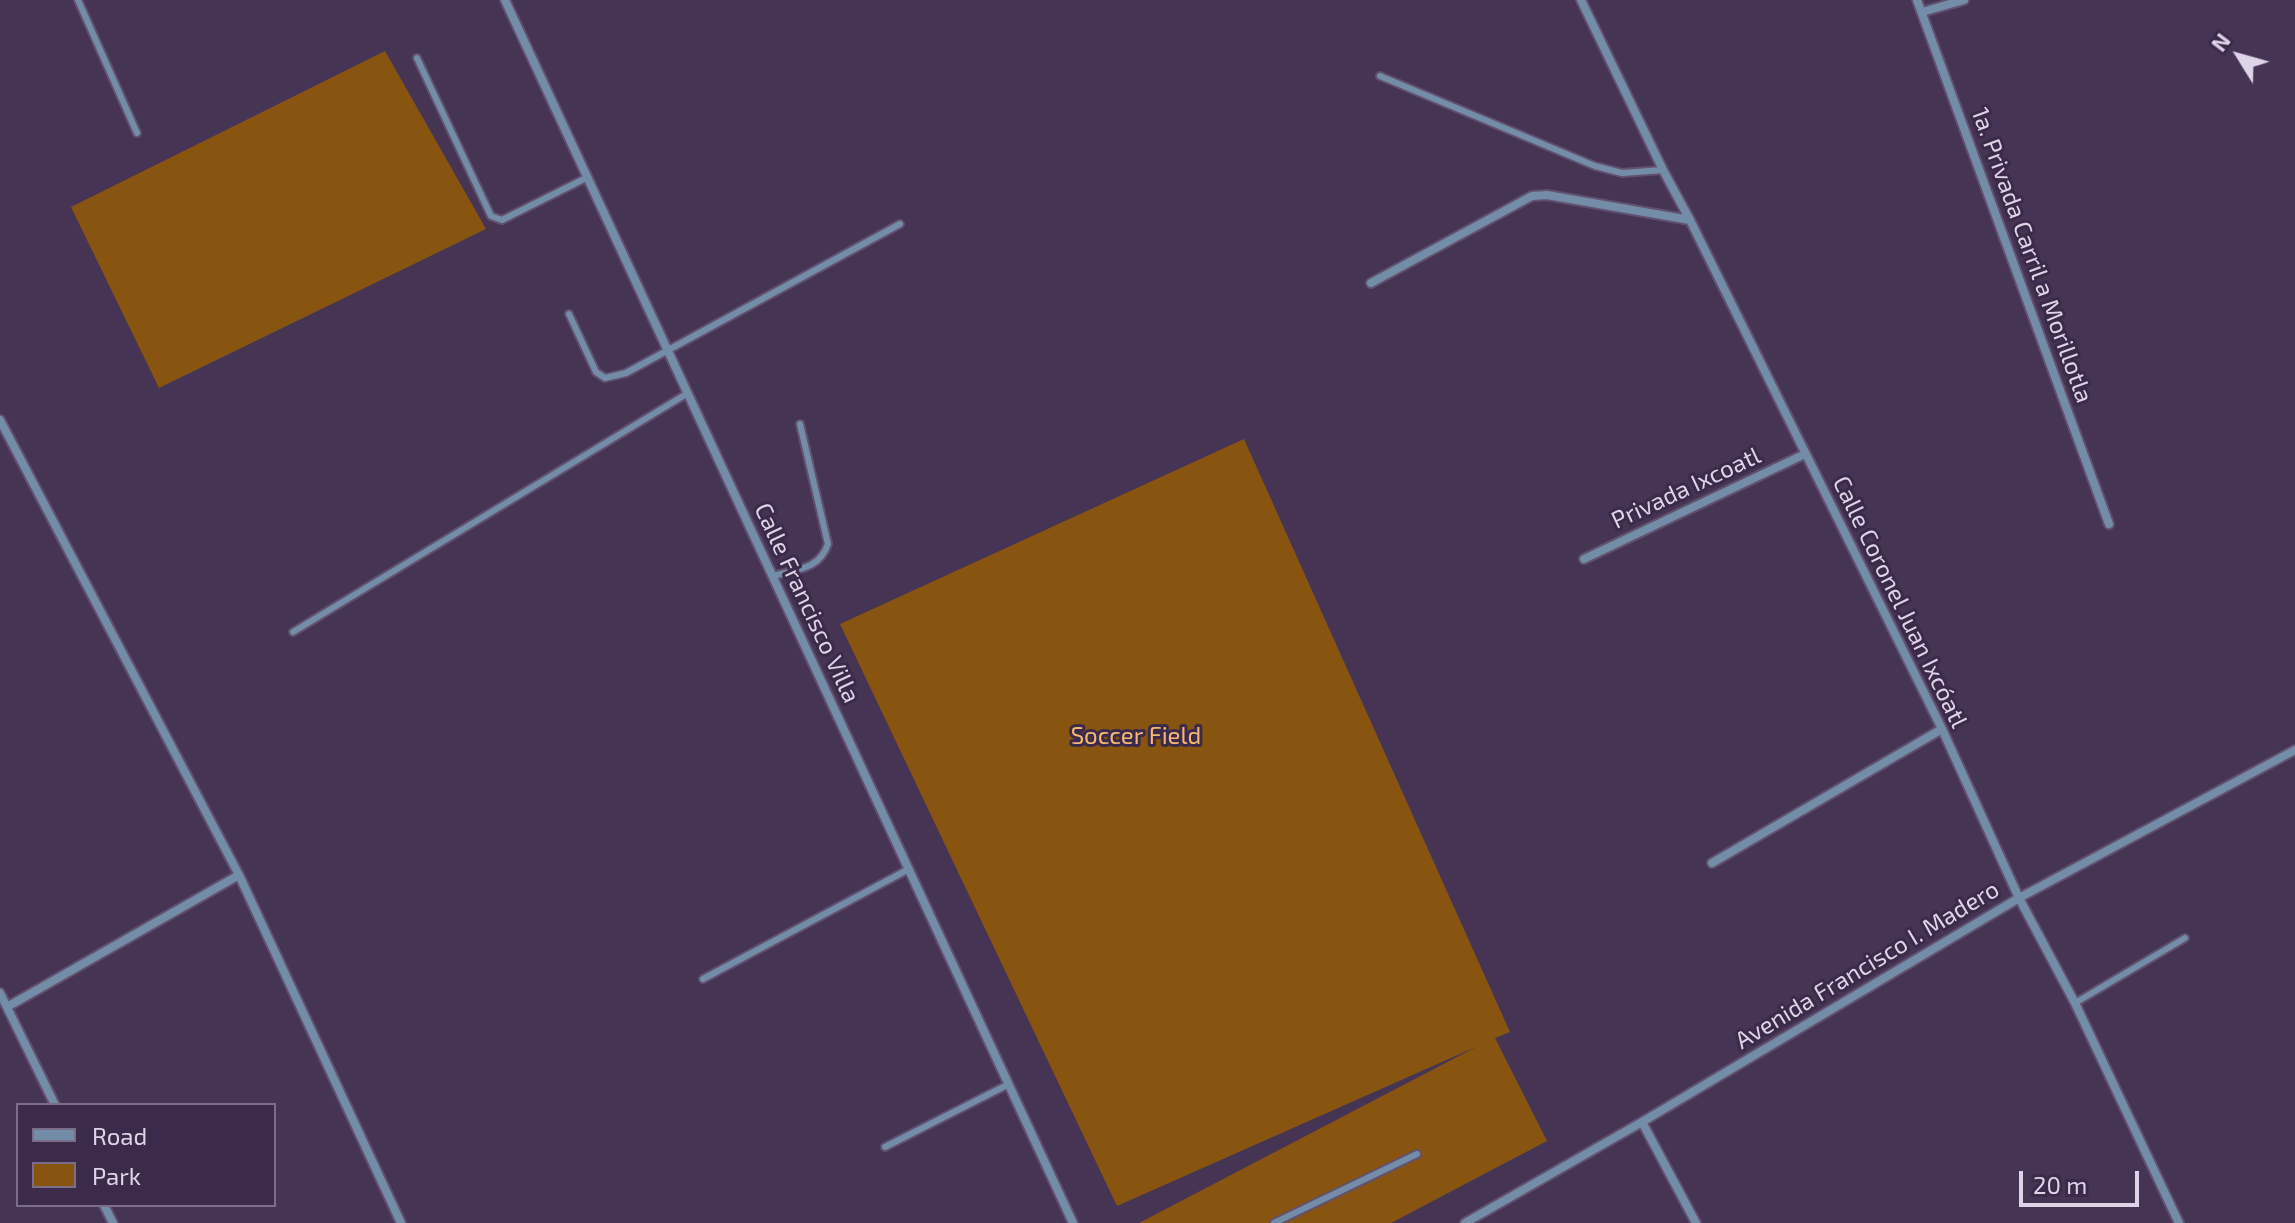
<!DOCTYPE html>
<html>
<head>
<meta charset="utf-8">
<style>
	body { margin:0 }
	#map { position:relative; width:2295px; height:1223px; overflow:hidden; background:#463455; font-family:"Exo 2",sans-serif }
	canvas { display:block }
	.legend { position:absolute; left:16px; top:1103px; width:260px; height:104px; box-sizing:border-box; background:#3b2a4a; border:2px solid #7c6e89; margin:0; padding:10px 14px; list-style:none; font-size:24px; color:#ded4e8 }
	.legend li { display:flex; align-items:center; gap:16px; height:40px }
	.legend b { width:40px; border:2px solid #7c6e89 }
	.north { position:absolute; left:2199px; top:16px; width:80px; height:80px; -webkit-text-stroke:6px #3b2a4a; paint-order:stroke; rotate:307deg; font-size:22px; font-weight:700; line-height:32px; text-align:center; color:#ded4e8 }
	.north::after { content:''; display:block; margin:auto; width:28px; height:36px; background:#ded4e8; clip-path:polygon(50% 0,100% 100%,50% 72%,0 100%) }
	.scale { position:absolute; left:2019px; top:1171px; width:120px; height:36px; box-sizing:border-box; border:4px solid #ded4e8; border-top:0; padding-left:10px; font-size:24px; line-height:28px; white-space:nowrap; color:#ded4e8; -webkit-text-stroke:6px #3b2a4a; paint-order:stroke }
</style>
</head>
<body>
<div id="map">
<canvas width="2295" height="1223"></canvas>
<ul class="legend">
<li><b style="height:10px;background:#738da8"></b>Road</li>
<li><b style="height:22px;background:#875510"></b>Park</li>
</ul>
<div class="north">N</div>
<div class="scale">20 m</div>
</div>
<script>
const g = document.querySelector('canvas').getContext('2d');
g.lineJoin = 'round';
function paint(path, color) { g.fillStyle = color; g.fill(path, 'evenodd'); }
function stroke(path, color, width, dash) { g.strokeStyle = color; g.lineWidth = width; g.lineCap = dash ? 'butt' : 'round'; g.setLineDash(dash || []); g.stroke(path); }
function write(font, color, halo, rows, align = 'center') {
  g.font = font + ' "Exo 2",sans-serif'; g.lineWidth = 6; g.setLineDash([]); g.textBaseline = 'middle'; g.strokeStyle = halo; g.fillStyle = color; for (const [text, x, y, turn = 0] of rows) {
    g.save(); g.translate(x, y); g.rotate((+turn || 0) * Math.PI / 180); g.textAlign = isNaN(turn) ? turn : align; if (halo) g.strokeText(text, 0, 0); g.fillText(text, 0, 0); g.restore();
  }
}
const green = new Path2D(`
	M385,51l101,178 -327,159 -88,-181z
	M1244,439l266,593 -15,6 52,103 -156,82h-252l339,-177 -361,160 -277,-582z`);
const service = new Path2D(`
	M78,0l59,133
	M417,58l74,158 11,4 86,-43
	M1380,76l215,90 27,7 41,-3
	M569,314l27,58 9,6 21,-5 274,-149
	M773,576c24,-7 46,-6 55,-32l-28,-120
	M293,632l395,-239
	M703,979l206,-110
	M2075,1003l110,-65
	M885,1147l124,-63
	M1274,1223l143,-69`);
const minor = new Path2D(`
	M505,0l568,1223
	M1581,0l82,170 27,50 252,509 77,169 56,105 104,220
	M1917,0l192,524
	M1922,12l42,-12
	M1371,283l161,-87 15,-1 143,25
	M0,420l239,455 162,348
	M1584,559l221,-105
	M1712,863l230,-134
	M0,993l55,112
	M7,1007l232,-132
	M1642,1122l54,101
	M104,1205l9,18
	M1465,1223l177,-101 377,-224 276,-148`);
const streetNames = [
	["1a. Privada Carril a Morillotla",2032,255,70],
	["Privada Ixcoatl",1686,488,-25],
	["Calle Coronel Juan Ixcóatl",1900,602,64],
	["Calle Francisco Villa",807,603,65],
	["Avenida Francisco I. Madero",1867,965,-31]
];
const parkNames = [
	["Soccer Field",1136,736]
];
paint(green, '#875510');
stroke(service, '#61516f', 10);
stroke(minor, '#61516f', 12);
stroke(service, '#738da8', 6);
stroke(minor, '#738da8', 8);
write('24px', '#ded4e8', '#3b2a4a', streetNames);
write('24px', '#f7b873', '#3b2a4a', parkNames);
</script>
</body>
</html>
